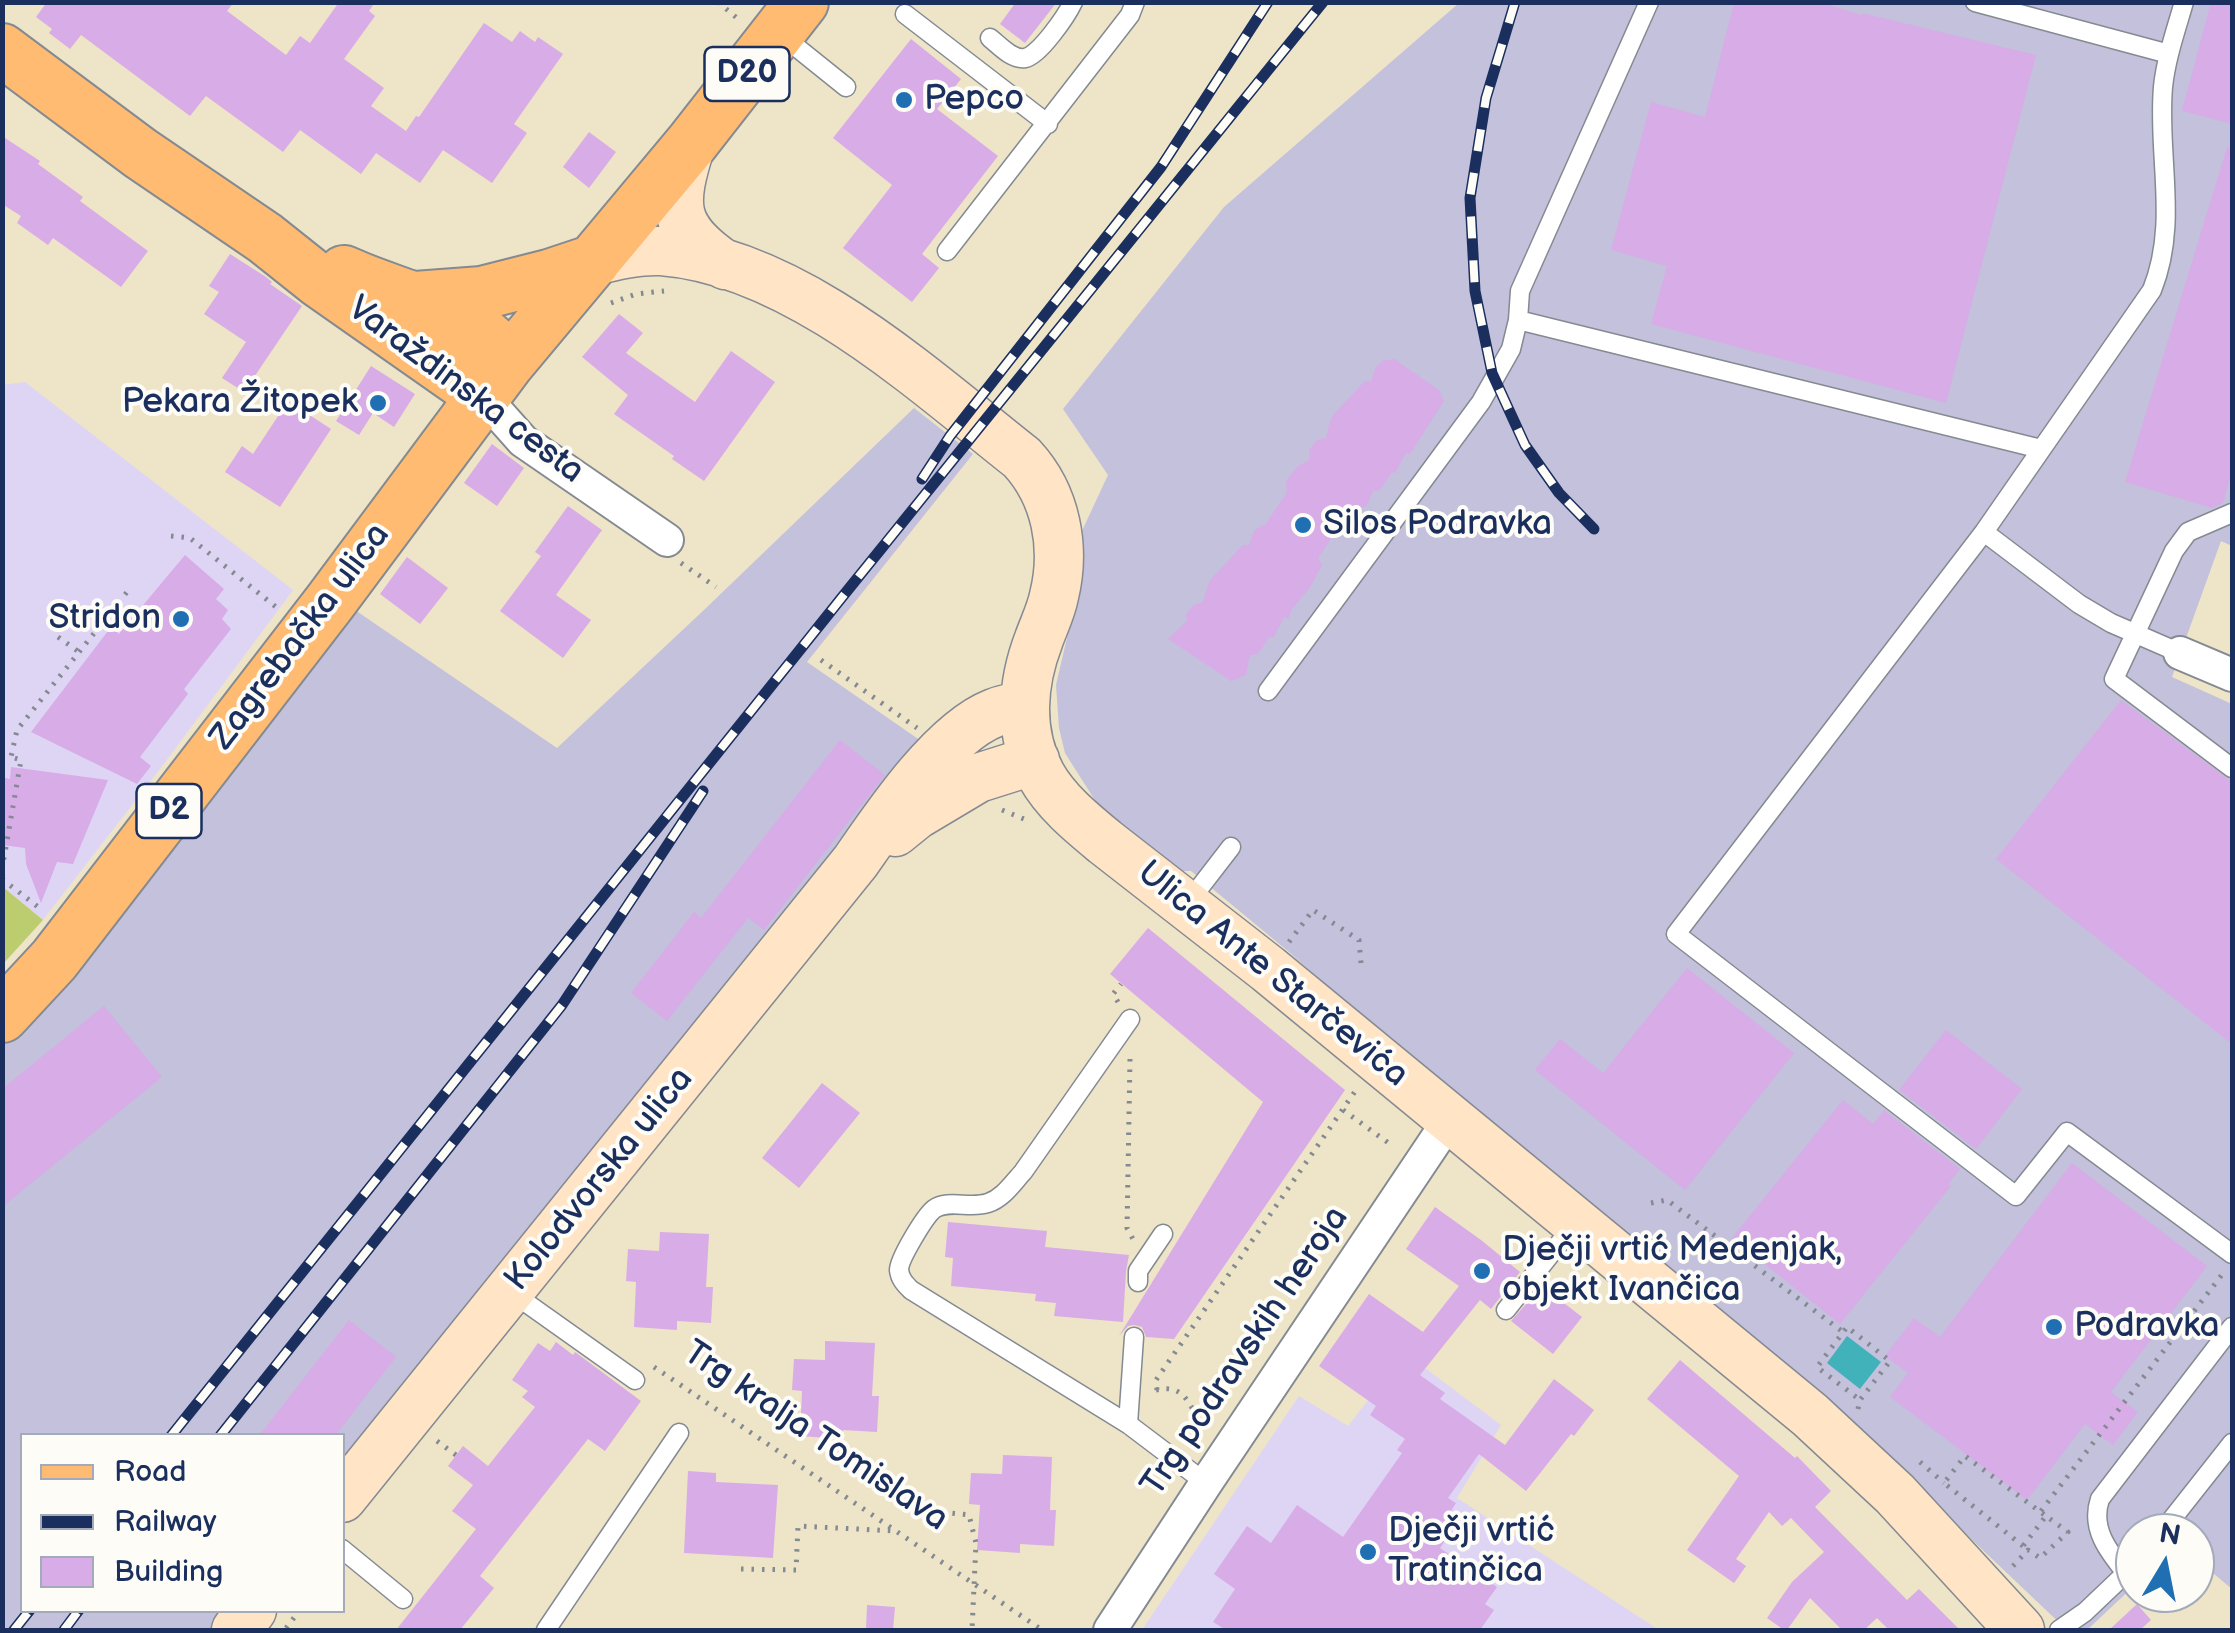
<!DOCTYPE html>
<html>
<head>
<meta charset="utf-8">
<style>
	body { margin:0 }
	#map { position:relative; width:2235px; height:1633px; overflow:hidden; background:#eee4c7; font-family:"Balsamiq Sans",sans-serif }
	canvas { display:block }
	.frame { position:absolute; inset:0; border:5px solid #1b2f5e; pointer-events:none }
	.legend { position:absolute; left:20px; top:1433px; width:325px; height:180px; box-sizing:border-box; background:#fdfcf7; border:2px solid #a3aaba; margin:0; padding:12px 18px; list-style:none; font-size:30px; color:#1b2f5e }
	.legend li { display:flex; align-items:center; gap:20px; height:50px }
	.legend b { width:50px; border:2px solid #a3aaba }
	.north { position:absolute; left:2115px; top:1513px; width:100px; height:100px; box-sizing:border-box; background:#fdfcf7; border:2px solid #a3aaba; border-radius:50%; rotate:10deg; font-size:28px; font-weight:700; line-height:40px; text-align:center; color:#1b2f5e }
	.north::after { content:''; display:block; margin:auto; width:35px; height:45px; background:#1f6fb2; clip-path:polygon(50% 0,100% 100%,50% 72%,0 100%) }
</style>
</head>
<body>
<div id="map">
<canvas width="2235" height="1633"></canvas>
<div class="frame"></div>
<ul class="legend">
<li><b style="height:12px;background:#ffbb71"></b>Road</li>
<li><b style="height:12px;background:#1b2f5e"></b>Railway</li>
<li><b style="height:28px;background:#d8ace6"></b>Building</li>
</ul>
<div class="north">N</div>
</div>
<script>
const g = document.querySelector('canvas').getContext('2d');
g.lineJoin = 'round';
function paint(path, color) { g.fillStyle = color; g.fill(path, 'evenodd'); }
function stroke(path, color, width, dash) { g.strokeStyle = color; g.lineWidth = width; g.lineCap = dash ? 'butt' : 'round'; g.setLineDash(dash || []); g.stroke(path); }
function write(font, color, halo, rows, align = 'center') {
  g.font = font + ' "Balsamiq Sans",sans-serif'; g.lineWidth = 8; g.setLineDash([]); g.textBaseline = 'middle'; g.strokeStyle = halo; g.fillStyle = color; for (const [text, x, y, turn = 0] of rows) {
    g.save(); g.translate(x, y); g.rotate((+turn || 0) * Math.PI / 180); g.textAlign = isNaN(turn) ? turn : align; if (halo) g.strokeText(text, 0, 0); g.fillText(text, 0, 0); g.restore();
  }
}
const built = new Path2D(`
	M25,382l268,208 -130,175 -120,155 -40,-33 -1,-502z
	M1405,1353l96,72 -44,73 202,132h-517l157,-234 49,30z`);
const industrial = new Path2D(`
	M1459,3h773v543l-11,-5 -49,136 60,27v885l-37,-31v-25h-60v52l-48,45h-20l-176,-167 -484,-407 -118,-104 -98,-81h-11l-19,-13 -65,-56 -31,-49 -6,-25 -3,-43 26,-112 -1,-40 27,-58 -45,-66 161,-202z
	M914,408l59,46 -166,208 117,81 -581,726 -1,-33h-320v174l209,1 -16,19h-212v-587l61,-71 288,-364 205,140 148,-139z`);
const green = new Path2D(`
	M3,887l40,33 -40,44z`);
const water = new Path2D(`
	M1847,1336l34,26 -21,27 -33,-26z`);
const building = new Path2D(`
	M47,2h187l-7,9 59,44 14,-19 10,7 29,-41h36l-6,9 6,5 -31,43 40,29 -13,18 35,25 10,-15 3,1 65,-94 28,19 8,-11 15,11 3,-5 25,17 -49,70 13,9 -35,50 -49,-33 -23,33 -44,-30 -15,21 -61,-44 -17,22 -77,-56 -16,20 -109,-81 -11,14 -21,-16 3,-4 -16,-12z
	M1016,2h41l-32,41 -25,-19z
	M1734,2h86l41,13 1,-2 174,42 -90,348 -295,-79 16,-58 -56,-16 40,-148 54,15z
	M2211,2h21v122l-50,-13z
	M911,39l50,40 -24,30 61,47 -76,98 17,14 -27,34 -69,-54 49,-63 -59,-47z
	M589,132l27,20 -27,36 -26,-21z
	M2,136l38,25 -2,3 45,33 -3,4 68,50 -27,36 -68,-49 -5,7 -31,-22 4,-7 -19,-12z
	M2227,147l5,1v323l-9,32 -11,5 -87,-26z
	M230,254l36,23 6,5 -2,2 32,22 -58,86 -22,-14 24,-36 -42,-28 15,-22 -10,-6z
	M619,314l24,19 -17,20 69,49 36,-51 44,31 -71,99 -32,-22 2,-3 -60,-42 14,-19 -46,-38z
	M1394,359l45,31 5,11 -34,53 -4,-1 -11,20 -3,-1 -12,18 -7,1 -7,16h-10v16l-18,5 -20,30 4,7 -12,22 -18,22 -4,10 -4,-2 -11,21 -3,-2 -12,18 -8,1 -4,20 -15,6 -63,-42 19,-18 -1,-7 8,-9 9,-3 5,-17 4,-7 31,-33h6l5,-14 6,-5 5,-1 22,-33 -1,-11 11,-14 13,-8 -1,-9 8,-10 9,-2 4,-17 4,-7 31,-33h6l5,-14 6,-6z
	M371,366l44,28 -21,33 -21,-14 -14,22 -23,-14z
	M288,401l43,28 -51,78 -55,-35 17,-26 11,8z
	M492,444l32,24 -27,38 -33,-23z
	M568,506l34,24 -46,65 35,25 -28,38 -63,-47 41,-55 -6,-4z
	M185,555l39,34 -8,10 12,11 -6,9 9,10 -47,60 4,5 -48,63 11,9 -14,18 -106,-52 80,-105 8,7z
	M407,557l41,31 -28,36 -40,-30z
	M2121,700l111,82v262l-236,-185z
	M840,740l45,35 -121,155 -16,-12 -81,103 -36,-28 63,-81 7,6z
	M11,767l97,13 -35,84 -16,-2 -16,41 -15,-39 -1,-16 -23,-3v-68l8,2z
	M1148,928l197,162 -171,249 -28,-2 -4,-10 -8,-2 -6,1 -9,10 144,-234 -153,-128z
	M1687,968l107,85 -109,137 -150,-120 25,-31 43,34z
	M104,1006l58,71 -160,130v-118z
	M1946,1030l76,59 -46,60 -77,-59z
	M822,1083l38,30 -61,75 -37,-30z
	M1843,1100l30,24 11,-14 76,59 -12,15 3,2 -111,138 -108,-86z
	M2072,1163l135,103 -96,126 27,20 -25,33 -28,-21 -58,76 -137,-103 18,-24 -23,-17 29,-38 26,19z
	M1435,1207l46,33 39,32 -29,37 -11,-9 -60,75 25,18 -5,6 65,46 49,-66 40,31 -20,26 -3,-2 -45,57 -47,-37 -31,44 8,5 -5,8 10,7 -21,30 57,39 -12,17 9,6 -14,20h-254l-13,-8 22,-33 -21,-15 33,-48 24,17 26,-38 46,32 59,-84 -5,-3 8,-11 -35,-24 6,-9 -57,-40 50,-72 54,38 36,-46 -53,-37z
	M948,1222l99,9 -2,16 84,8 -3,16 -3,51 -69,-6 2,-13 -21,-2 1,-7 -85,-8 2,-28 -8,-1z
	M660,1232l49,2 -3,53h7l-2,36 -34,-2v9l-43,-3 2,-45 -10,-1 2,-32 31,2z
	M1542,1286l40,31 -29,37 -42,-33z
	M349,1320l47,37 -61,79h-76z
	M825,1341l50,2 -3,53h7l-2,36 -34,-2 -1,9 -42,-3 2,-45 -10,-1 2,-31 31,1z
	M556,1342l17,13 2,-3 66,49 -36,50 -17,-12 -108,137 14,12 -34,42h-64l80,-101 -24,-18 21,-26 -25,-19 15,-20 25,20 47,-59 -13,-10 6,-6 -16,-11 26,-37 12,8z
	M1680,1360l115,98 2,-2 34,35 -16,16 92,93 12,-11 41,41h-71l-12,-12 -13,12h-22l-32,-32 -23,32h-3l-17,-12 25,-36 32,-30 -33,-34 -9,8 -13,-14 -33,47 10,7 -12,17 -47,-33 52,-74 -92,-77z
	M1003,1455l49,2 -2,53h6l-2,36 -34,-2v9l-43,-3 3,-45 -11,-1 2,-31 31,1z
	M688,1471l28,2v9l62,3 -5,73 -89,-5z
	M2137,1604l14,16 -11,10h-31z
	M867,1605l28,2 -2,23h-27z`);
const path = new Path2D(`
	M718,2l20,17
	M611,303l25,-9 28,-3
	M171,536l19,2 86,69
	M681,563l35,24
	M58,637l21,15
	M821,660l96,68
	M2,756l9,1 6,-27 110,-138
	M1002,810l22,9
	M2,870l19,-110 -10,-3
	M2,879l40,31
	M1289,942l24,-32 46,30 2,23
	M1118,1002l-5,-8 8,-10
	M1130,1059l-3,169 7,13
	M1343,1110l51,37
	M1651,1203l16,-3 176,132
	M654,1367l388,263
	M1156,1390c33,-8 34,23 51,41
	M1157,1390l-1,-10 200,-290
	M1858,1409l2,-9 30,-39 -43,-34 -30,40 43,33
	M437,1441l19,14
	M1920,1462l24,21
	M2041,1511l183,-239
	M942,1512l27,3 7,28 -4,87
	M2023,1546l-79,-63 21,-27 81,60
	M2013,1566l15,-16 12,8 28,-26 -22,-16 -23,30 5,4
	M741,1569l55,1 2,-44 98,5
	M286,1628l14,-18`);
const lane = new Path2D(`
	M1649,2l-129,289 -2,29 523,129
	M1975,2l194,52
	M2184,2c-8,28 -18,56 -21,85 -6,69 16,136 -11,203l-168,242 -308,402 340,262 51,-64 165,122
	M905,14l143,110
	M780,34l66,53
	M990,38c10,8 22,22 35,20 14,-2 42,-43 48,-56
	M947,251l183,-236 5,-13
	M2232,513l-44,19 -14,19 -60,128 118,89
	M1984,532l95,72 32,19 69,30
	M1268,691l213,-289 30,-53 7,-29
	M1187,904l44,-57
	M1130,1019l-107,153c-11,12 -20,26 -35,31 -17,6 -40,-4 -54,6 -9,7 -35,50 -35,61 1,9 6,14 12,20l217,134 78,59
	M1138,1282v-11l25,-37
	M511,1292l124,88
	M1506,1310l68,-85
	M1128,1424l6,-87
	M2161,1533l71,-90
	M342,1549l61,50
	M2135,1563l-9,10c-18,-22 -36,-45 -26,-74l132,-172
	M546,1630l133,-197
	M2059,1630l26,-18 41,-39`);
const street = new Path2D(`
	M483,396l40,45 144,99
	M2180,653l52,22
	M1110,1630l96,-147 244,-364`);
const secondary = new Path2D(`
	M691,144c-19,61 -21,83 34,121
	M594,261c22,-6 44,-11 67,-10 133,10 261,128 361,207 34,37 44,89 32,138 -3,15 -10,29 -15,43 -17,44 -21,93 2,136 15,27 41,48 64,67l163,127 542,446 85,79 125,136
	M895,832l21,-17 62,-37 57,-18
	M342,1498l514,-637c31,-45 87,-128 138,-148 10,-4 20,-6 30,-7
	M236,1630l16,-20`);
const primary = new Path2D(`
	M2,50l138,103 125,85 54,43 164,115
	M344,272c50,24 138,39 164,91
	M415,298l67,-5 67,-17 45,-15
	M2,1016l52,-56 276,-358 178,-239 183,-219 111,-142`);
const rail = new Path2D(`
	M1515,2l-29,96 -16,100 5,93 17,82 33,72 34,48 35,36
	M922,479l28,-43 211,-269 107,-165
	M171,1436l676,-845 476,-589
	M220,1436l342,-431 141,-214
	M14,1630l16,-20
	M64,1630l15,-20`);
const markers = [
	[904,100,10,"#1f6fb2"],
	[378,403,10,"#1f6fb2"],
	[1303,525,10,"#1f6fb2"],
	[181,619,10,"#1f6fb2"],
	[1482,1271,10,"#1f6fb2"],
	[2054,1327,10,"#1f6fb2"],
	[1368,1552,10,"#1f6fb2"]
];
const shields = [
	[747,74,85],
	[169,811,65]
];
const shieldNames = [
	["D20",747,74],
	["D2",169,811]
];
const poiNames = [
	["Pepco",924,100],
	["Pekara Žitopek",358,403,"right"],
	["Silos Podravka",1323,525],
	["Stridon",161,619,"right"],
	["Dječji vrtić Medenjak,",1502,1251],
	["objekt Ivančica",1502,1291],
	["Podravka",2074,1327],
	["Dječji vrtić",1388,1532],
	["Tratinčica",1388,1572]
];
const streetNames = [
	["Varaždinska cesta",465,391,37],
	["Zagrebačka ulica",301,637,-53],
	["Ulica Ante Starčevića",1272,975,39],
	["Kolodvorska ulica",600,1180,-51],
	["Trg podravskih heroja",1246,1352,-56],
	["Trg kralja Tomislava",815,1437,34]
];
paint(built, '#ded5f5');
paint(industrial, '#c3c1db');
paint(green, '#bccd70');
paint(water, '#41b1ba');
paint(building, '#d8ace6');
stroke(lane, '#848a92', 21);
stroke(street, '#848a92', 36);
stroke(secondary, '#848a92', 51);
stroke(primary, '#848a92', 56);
stroke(path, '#848a92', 5, [2.5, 8]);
stroke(lane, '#fff', 18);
stroke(street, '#fff', 32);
stroke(secondary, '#ffe4c6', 48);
stroke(primary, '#ffbb71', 52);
stroke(rail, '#1b2f5e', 11);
stroke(rail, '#fdfcf7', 8, [22]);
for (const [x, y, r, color] of markers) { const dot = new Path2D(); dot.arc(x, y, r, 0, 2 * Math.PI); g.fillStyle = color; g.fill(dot); stroke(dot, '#fdfcf7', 4); }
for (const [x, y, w] of shields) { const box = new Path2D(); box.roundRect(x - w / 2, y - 27, w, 54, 8); g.fillStyle = '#fdfcf7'; g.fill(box); stroke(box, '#1b2f5e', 2.5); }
write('bold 32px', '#1b2f5e', null, shieldNames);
write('35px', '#1b2f5e', '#fdfcf7', poiNames, 'left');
write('35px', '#1b2f5e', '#fdfcf7', streetNames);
</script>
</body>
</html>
